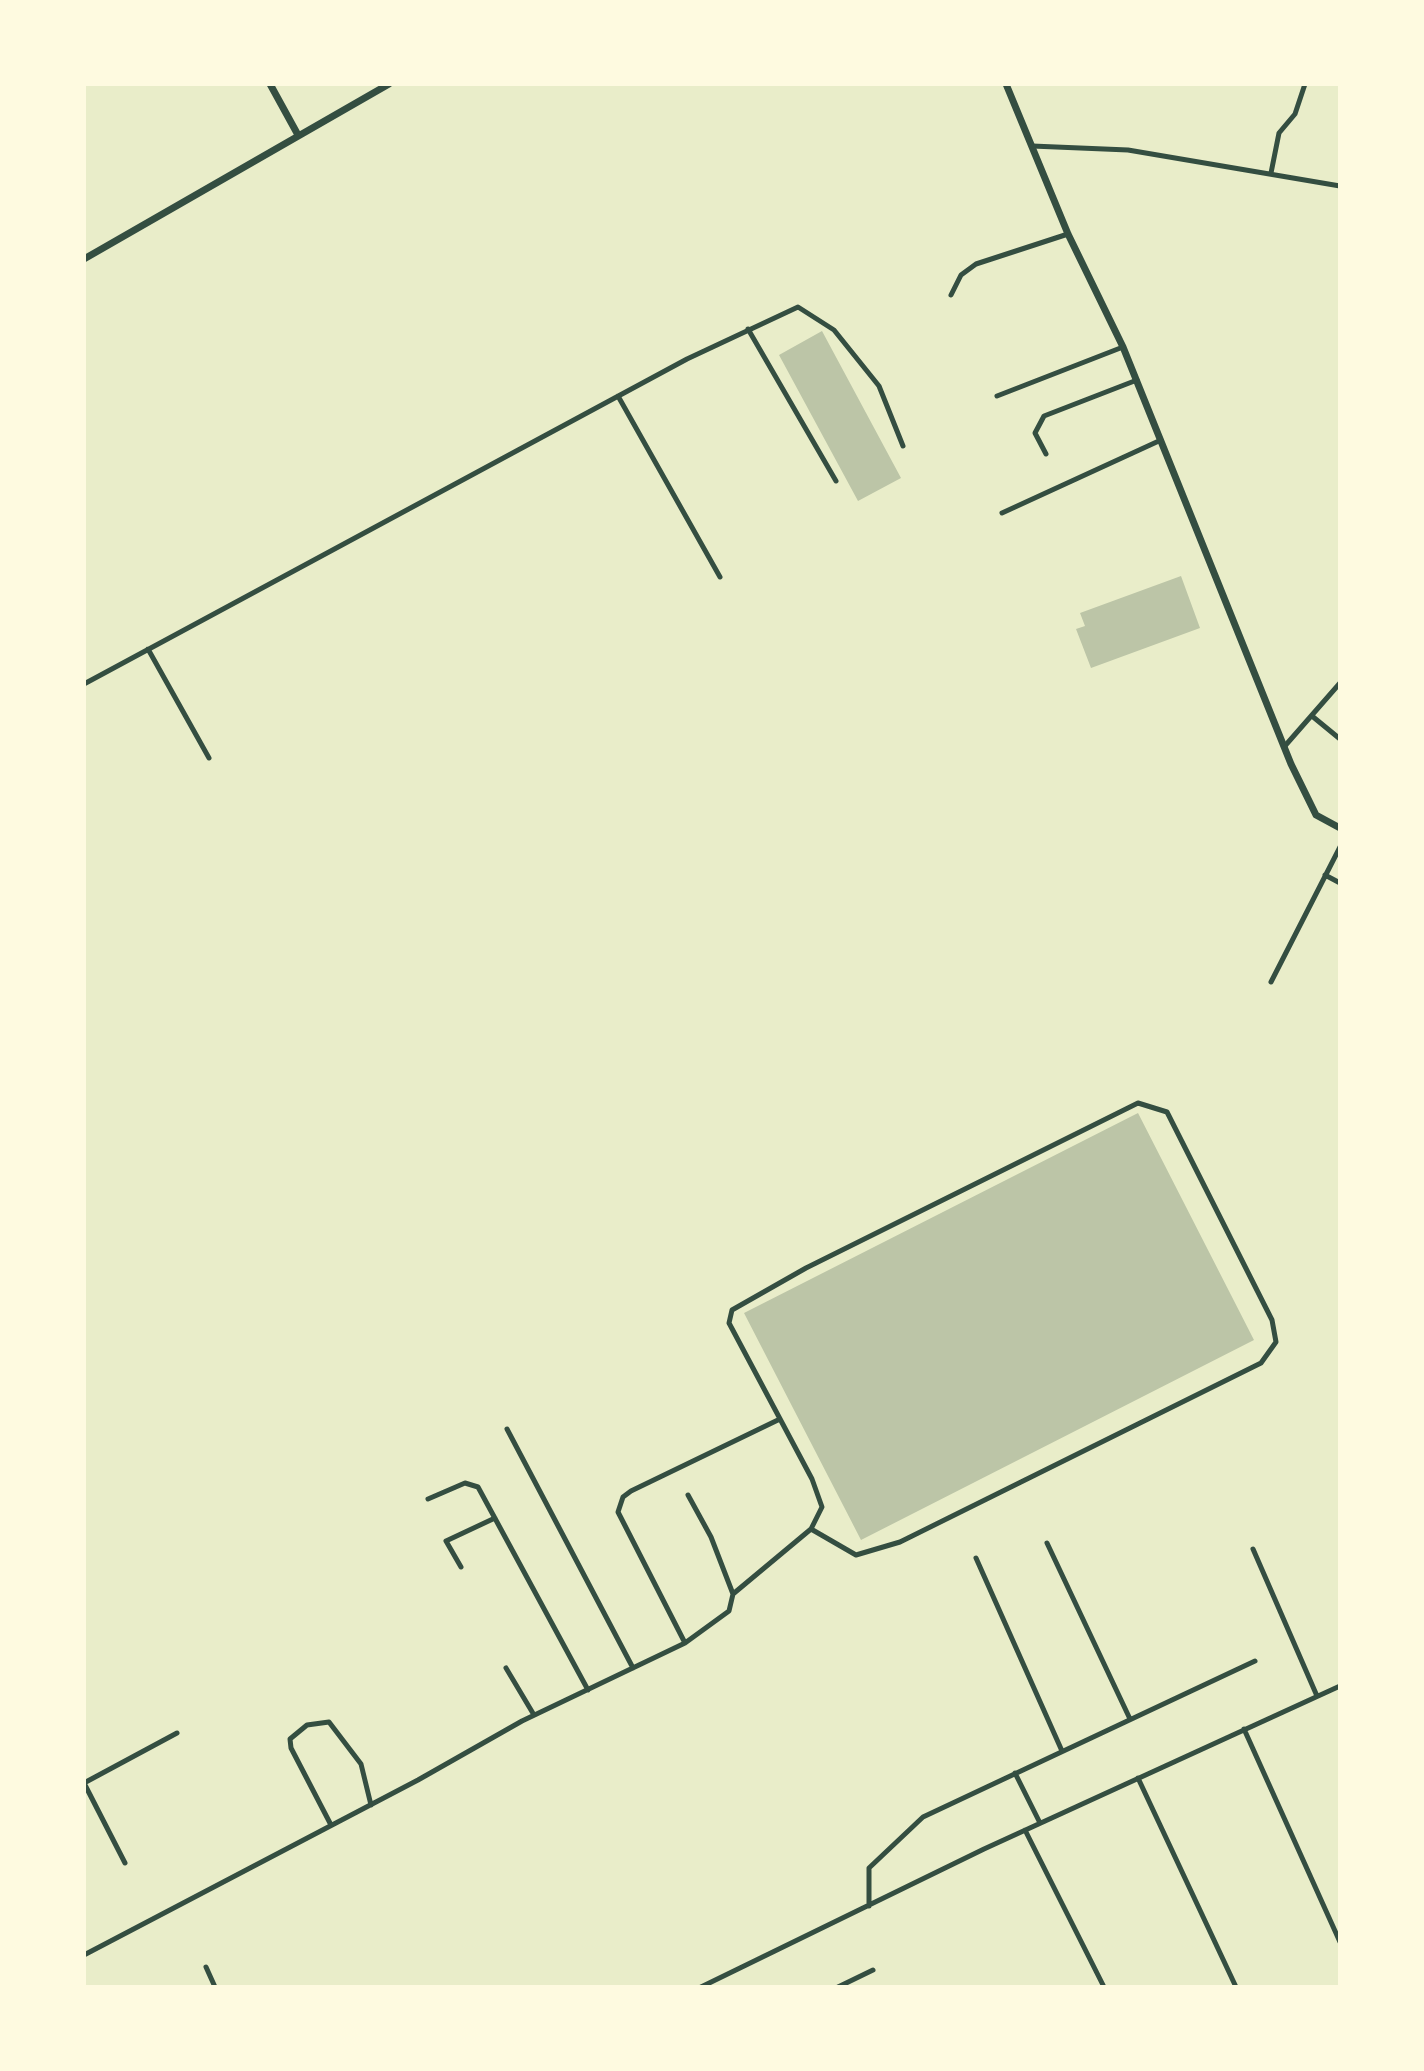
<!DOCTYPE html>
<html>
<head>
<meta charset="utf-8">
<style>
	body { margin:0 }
	#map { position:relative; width:1424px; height:2071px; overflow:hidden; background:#e9edc9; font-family:"DejaVu Sans",sans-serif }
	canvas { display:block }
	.frame { position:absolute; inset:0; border:86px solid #fefae0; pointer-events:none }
</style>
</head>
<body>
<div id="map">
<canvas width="1424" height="2071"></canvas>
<div class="frame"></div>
</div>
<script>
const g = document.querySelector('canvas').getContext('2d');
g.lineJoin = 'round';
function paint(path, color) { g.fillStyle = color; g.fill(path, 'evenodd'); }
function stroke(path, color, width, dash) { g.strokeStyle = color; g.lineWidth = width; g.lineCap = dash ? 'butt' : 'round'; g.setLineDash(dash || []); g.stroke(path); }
const building = new Path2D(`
	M822,331l79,147 -43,23 -79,-146z
	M1181,576l19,52 -109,40 -15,-39 9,-3 -5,-13z
	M1138,1113l116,227 -393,200 -117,-227z`);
const service = new Path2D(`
	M1032,146l96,4 212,36
	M1271,173l8,-40 16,-19 10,-30
	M951,295l10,-20 15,-11 92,-30
	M748,329l88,152
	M618,396l102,181
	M997,396l126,-49
	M1046,454l-11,-21 9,-17 93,-36
	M1002,513l159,-73
	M148,649l61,109
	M84,684l603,-325 111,-52 36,23 45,56 24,60
	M1312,716l28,23
	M1284,747l56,-64
	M1325,875l15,8
	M1271,982l69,-135
	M1138,1103l29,9 105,208 4,22 -15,21 -361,179 -44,13 -45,-26 11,-22 -10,-28 -83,-156 3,-13 74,-42z
	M507,1429l126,239
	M428,1499l37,-16 13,4 110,203
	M1047,1543l83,176
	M1253,1549l64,147
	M976,1558l86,193
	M461,1567l-15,-26 49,-23
	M733,1594l78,-65
	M685,1643l-67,-131 5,-15 8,-6 149,-72
	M506,1668l28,47
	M1244,1729l96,213
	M1015,1773l25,50
	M1138,1778l98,209
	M84,1783l93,-50
	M84,1783l41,80
	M331,1825l-40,-77 -1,-9 17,-14 22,-3 32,42 10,41
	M1025,1830l79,157
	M869,1906v-38l54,-51 332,-156
	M84,1955l334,-175 104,-59 163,-78 44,-32 4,-17 -22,-57 -23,-42
	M206,1967l9,20
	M701,1987l283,-138 356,-163
	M838,1987l35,-17`);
const minor = new Path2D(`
	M270,84l28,51
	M1006,84l62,150 55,113 168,417 25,51 24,13
	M84,259l305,-175`);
paint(building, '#bcc5a7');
stroke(service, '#344e41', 5);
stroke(minor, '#344e41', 7);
</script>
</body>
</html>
